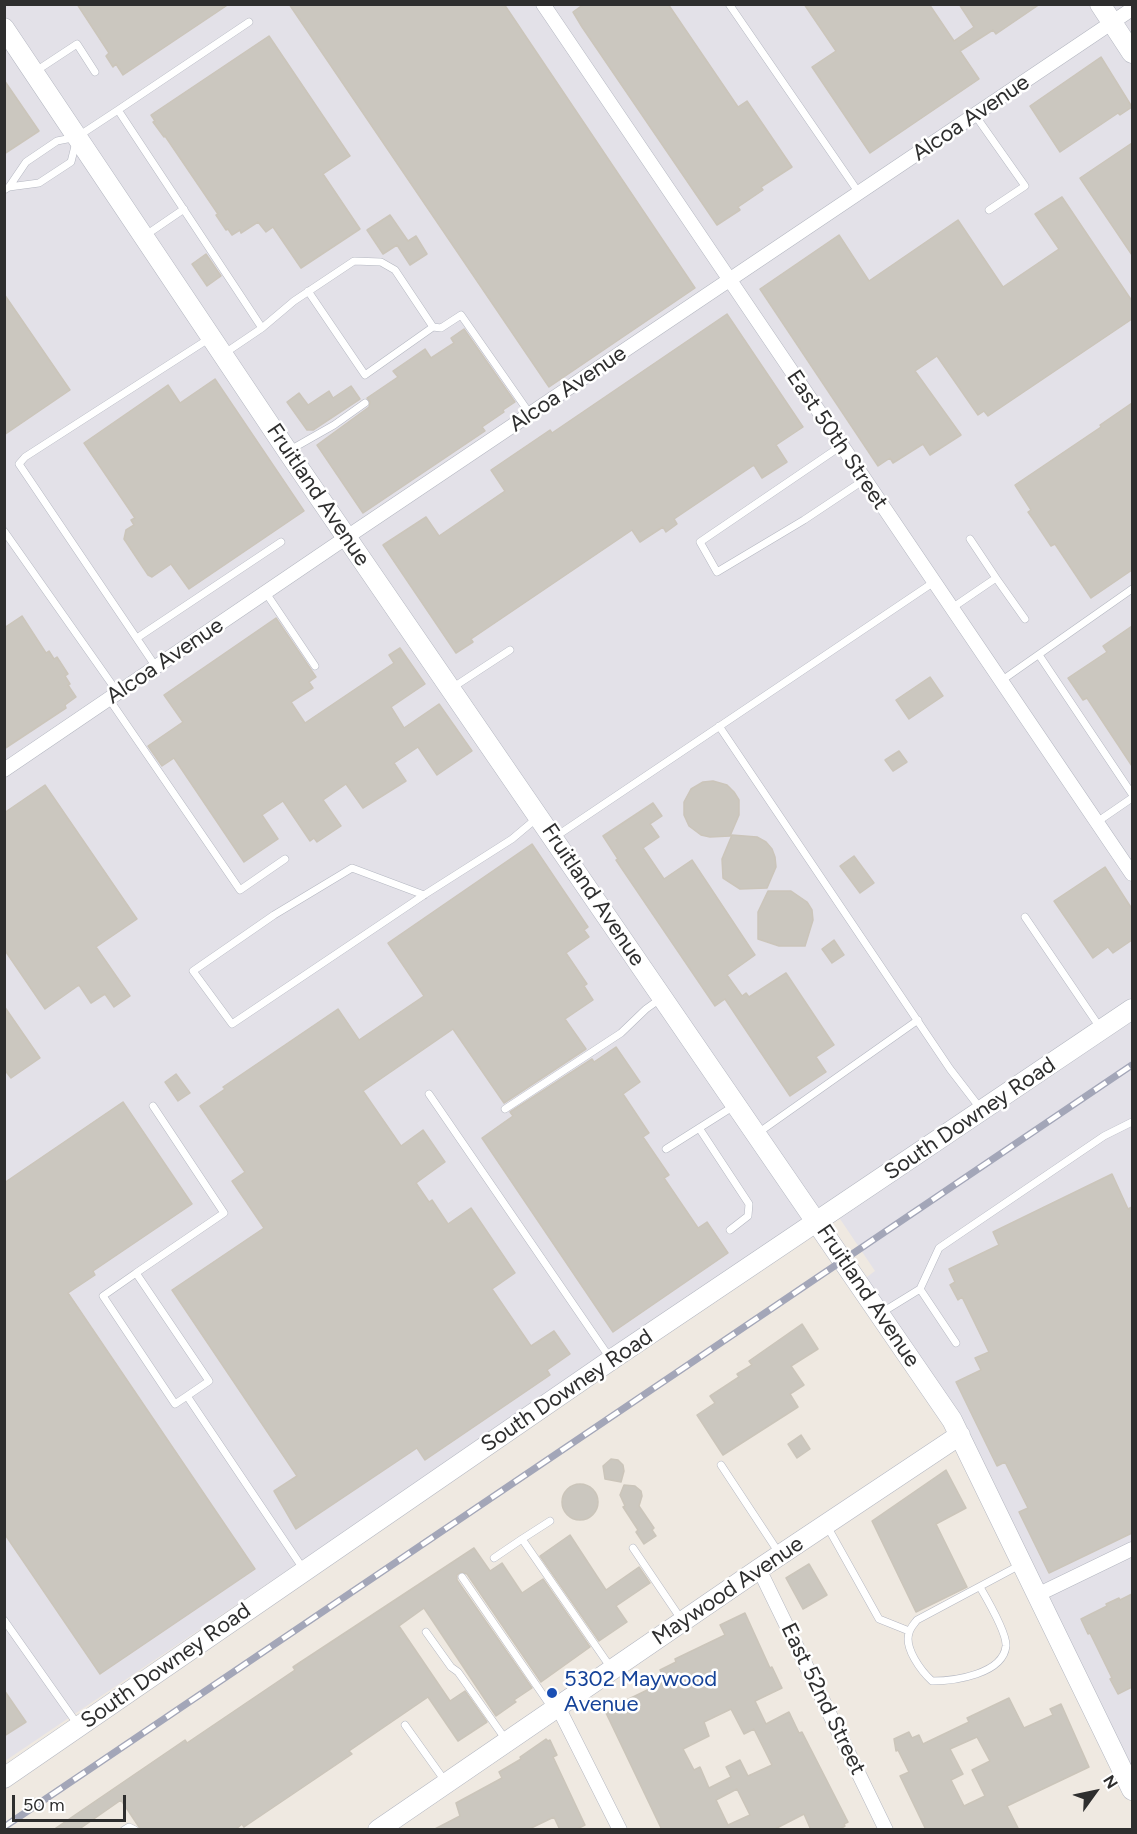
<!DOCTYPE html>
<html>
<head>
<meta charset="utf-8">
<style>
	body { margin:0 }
	#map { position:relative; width:1137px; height:1834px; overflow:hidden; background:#efe9e1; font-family:Figtree,sans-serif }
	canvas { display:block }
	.frame { position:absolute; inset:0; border:6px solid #2e2e2e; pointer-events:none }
	.north { position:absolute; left:1065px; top:1762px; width:60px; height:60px; -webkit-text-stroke:4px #fff; paint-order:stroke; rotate:57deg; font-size:16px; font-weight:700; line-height:24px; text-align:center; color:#2e2e2e }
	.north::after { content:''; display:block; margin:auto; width:21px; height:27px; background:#2e2e2e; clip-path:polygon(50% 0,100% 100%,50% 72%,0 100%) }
	.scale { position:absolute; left:12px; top:1795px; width:114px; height:27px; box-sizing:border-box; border:3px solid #2e2e2e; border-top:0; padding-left:8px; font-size:18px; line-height:21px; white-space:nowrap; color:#2e2e2e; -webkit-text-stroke:4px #fff; paint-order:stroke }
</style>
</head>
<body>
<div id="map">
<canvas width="1137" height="1834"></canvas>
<div class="frame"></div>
<div class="north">N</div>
<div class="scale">50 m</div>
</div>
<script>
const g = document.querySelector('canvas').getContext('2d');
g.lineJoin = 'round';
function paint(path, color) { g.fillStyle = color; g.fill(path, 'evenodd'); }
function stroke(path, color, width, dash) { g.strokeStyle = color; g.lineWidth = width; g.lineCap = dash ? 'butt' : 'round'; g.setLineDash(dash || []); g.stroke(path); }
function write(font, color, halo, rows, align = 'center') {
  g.font = font + ' Figtree,sans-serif'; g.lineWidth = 5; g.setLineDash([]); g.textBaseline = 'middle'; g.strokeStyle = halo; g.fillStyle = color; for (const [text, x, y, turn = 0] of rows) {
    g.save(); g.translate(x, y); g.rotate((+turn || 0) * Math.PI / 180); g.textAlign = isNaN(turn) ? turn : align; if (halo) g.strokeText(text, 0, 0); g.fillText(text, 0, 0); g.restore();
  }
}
const industrial = new Path2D(`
	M5,5h1127v1795l-168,-353 -108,-162 19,-14 -45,-67 -825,557z`);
const building = new Path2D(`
	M77,4h152l-106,71 -7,-11 -3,3 -7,-11 3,-3z
	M289,4h215l191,284 -146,99z
	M584,4h84l70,103 9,-6 45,66 -31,20 2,3 -25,17 2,3 -23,15 -135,-198 -9,-15z
	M804,4h125l25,37 20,-14 -15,-23h81l-44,30 -3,-4 -33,21 19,28 -109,74 -58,-86 24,-16z
	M269,36l81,120 -27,18 37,55 -59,39 -28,-41 -7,5 -8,-10 -17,11 -1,-3 -8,5 -4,-6 -2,1 -10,-15 2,-1 -53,-78 -1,1 -11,-15 2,-1 -4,-6z
	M1101,57l31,50 -12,8 -2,-2 -58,39 -30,-46z
	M4,80l35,51 -35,23z
	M1132,143v112l-52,-77z
	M1062,197l70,104v18l-144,97 -4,-5 -6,4 -41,-59 -22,15 46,64 -31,20 -7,-11 -30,19 -3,-5 -12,8 -118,-177 79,-54 30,46 89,-61 45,67 56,-38 -24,-35z
	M390,215l18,26 8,-5 11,18 -17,11 -13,-20 -14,9 -16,-24z
	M206,254l15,22 -14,10 -15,-22z
	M4,294l66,96 -66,45z
	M727,314l76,113 -27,18 11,17 -25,16 -8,-13 -80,54 3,5 -11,8 -3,-5 -23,15 -8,-12 -161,109 2,3 -17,11 -73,-108 43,-28 13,19 66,-45 -14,-21 59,-40 2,3z
	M464,329l51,73 -12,8 1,2 -22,15 3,4 -122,82 -46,-68 52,-38 1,-5 -3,-4 31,-21 -5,-6 32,-22 6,9 23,-15 -3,-5z
	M215,379l89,132 -115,78 -18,-25 -19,13 -4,-2 -24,-36 2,-9 8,-5 -3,-5 4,-2 -51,-75 84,-58 12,18z
	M351,386l9,13 -47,31h-6l-20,-28 12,-9 9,12 21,-14 4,7z
	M1132,403v167l-41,28 -36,-54 -4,2 -18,-27 -5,-7 3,-2 -16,-25 86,-58 -1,-2z
	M22,616l24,37 3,-2 5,8 3,-2 11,17 -3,2 5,8 -2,1 8,12 -11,8 1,3 -62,41v-121z
	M276,618l40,59 -7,5 4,6 -22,14 14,21 89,-60 -5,-8 11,-7 25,36 -34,23 13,21 35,-24 33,47 -35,24 -19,-28 -24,16 12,18 -43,27 -17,-24 -23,16 18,26 -24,16 -3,-4 -4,3 -27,-40 -21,14 16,24 -34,23 -70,-104 -12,8 -14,-20 35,-24 -19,-27z
	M1132,626v140l-45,-68 -4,2 -15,-22 39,-26 -4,-6z
	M930,677l13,19 -34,23 -13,-19z
	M899,751l8,11 -14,9 -8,-11z
	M713,781l14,4 7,7 5,8v15l-9,21 -20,1 -9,-2 -12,-9 -5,-11v-13l7,-13 12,-7z
	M45,785l92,134 -41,28 34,49 -16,11 -9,-13 -14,9 -12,-18 -34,24 -41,-60v-136z
	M653,803l9,13 -12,8 9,13 -16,11 21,31 28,-19 63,95 -28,20 15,21 4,-3 3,4 37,-24 48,72 -18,12 10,15 -36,24 -65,-97 -10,7 -99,-146 2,-1 -15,-23z
	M732,835l25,2 9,5 6,7 3,8 1,10 -9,21 -27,1 -17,-11 -1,-19z
	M532,844l56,83 -4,3 5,7 -23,16 21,31 -3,2 9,14 -28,19 21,30 -82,54 -51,-74 -90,62 38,55 22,-16 22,32 -29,21 13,19 3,-2 16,24 23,-16 44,65 -23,16 39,57 23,-15 16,23 -23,16 3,5 -125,85 -8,-12 -121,81 -22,-38 23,-15 -125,-186 92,-62 -32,-47 13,-9 -45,-66 25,-17 -2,-2 115,-78 21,31 65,-44 -36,-53z
	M854,856l20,27 -14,10 -20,-27z
	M1105,867l27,42v31l-19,13 -5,-6 -15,11 -39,-57z
	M768,891h23l16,11 5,8 1,10 -8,26h-26l-21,-7v-27z
	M834,940l10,15 -12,8 -10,-14z
	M4,1006l36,52 -29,20 -7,-9z
	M616,1047l24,35 -17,12 26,39 -6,4 26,38 -5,3 34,50 9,-6 21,31 -115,79 -131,-194 31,-22 -3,-4 82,-53 2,3z
	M176,1074l14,19 -12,8 -13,-19z
	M123,1102l69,102 -99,67 2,4 -27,18 187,276 -155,105 -96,-141v-350z
	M1112,1174l16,35 4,-2v326l-83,40 -30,-61 9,-4 -23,-46 -8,4 -41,-84 25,-12 -6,-12 14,-6 -27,-55 -4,3 -8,-15 5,-3 -6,-13 50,-24 -6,-13z
	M802,1324l16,25 -27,17 13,19 -14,9 8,13 -75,48 -26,-40 18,-12 -5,-7 29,-19 -2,-3 15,-9 -3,-4z
	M801,1435l9,14 -13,9 -9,-14z
	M611,1459l7,1 5,5 1,6 -3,11 -16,-3 -2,-13z
	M946,1470l20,38 -30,16 31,63 -51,25 -44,-91z
	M562 1502a18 18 0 1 1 36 0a18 18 0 1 1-36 0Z
	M624,1485l11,1 6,5 1,5 -3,10 15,22 -2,2 4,6 -12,8 -8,-12 2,-2 -15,-23 2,-1 -5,-11z
	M570,1535l36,55 33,-23 11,16 -34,23 11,16 -28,19 -59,-85z
	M474,1548l16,23 12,-8 20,30 21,-14 47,68 -49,35 -74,-108 -6,-2 -4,3v5l75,108 -18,12 2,2 -20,14 -72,-108 -25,18 51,75 15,-10 22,31 -29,19 -30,-44 -79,54 3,3 -108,73 -2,-3 -7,6h-94l-20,-30 -43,30h-25l132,-90 2,3 108,-73 -2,-3z
	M809,1564l18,31 -24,14 -17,-31z
	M1132,1594v93l-14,7 -8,-15 2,-1 -22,-45 -2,1 -7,-15 26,-13 -1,-2 13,-6 1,2z
	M745,1613l25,55 2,-1 10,21 -27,13 11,23 23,-12 10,21 3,-1 46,90 -4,2 1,2 -7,4h-27l-7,-16 -31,16h-111l-56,-117 5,-2 -1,-3 56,-27 -6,-11 16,-8 -1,-3 50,-24 -5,-10zM731,1709l13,25 10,-5 18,36 -24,11 -8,-16 -14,7 5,10 -22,11 -9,-21 -6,3 -11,-21 26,-13 -5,-14zM737,1789l13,26 -22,10 -12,-25z
	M4,1690l22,32 -22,14z
	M1009,1698l15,30 29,-13 -3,-6 11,-5 28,63 -82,39 12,24h-93l-26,-54 9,-4 -11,-22 -2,1 -2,-12 15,-7 3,6 7,-3 4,9 46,-22 -2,-4zM977,1737l13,24 -18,9 13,26 -21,10 -13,-26 12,-6 -13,-25z
	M546,1739l2,2 2,-1 7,15 -4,2 32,68 -10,5h-15l-6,-13 -27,13h-94l27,-14 -4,-13 46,-25 -3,-6 22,-13 -1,-2z`);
const lane = new Path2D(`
	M729,4l130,189
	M36,71l41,-27 18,28
	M118,110l131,-88
	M975,115l50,71 -36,24
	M9,187l30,-4 32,-21 5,-20
	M4,190l5,-3 17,-25 31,-21 20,-4 41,-27 144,218 -37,25
	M146,235l38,-26
	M308,291l57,84 68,-48
	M262,328l32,-27 60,-40 27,1 14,8 38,57 8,1 20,-13 69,99
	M841,446l-141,96 17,30 87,-52 60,-40
	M290,450l44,-25 31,-22
	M4,531l114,162
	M996,578l29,41
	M266,593l49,73
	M952,608l44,-30 -26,-39
	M137,638l144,-96
	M1039,655l93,139
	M156,667l-137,-203 6,-7 185,-119
	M1001,681l131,-92
	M452,688l58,-38
	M109,699l131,191 45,-31
	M719,726l231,343 30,39
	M1097,822l35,-24
	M555,837l379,-255
	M424,895l-72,-27 -78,47 -81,56 39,53 192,-129 88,-56 25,-21
	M1025,917l76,112
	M429,1094l181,264
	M153,1106l71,107 -88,60 73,108 -22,15 117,174
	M505,1109l116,-76 25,-24 14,-10
	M699,1128l50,76 -1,12 -18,14
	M758,1133l160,-113
	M666,1149l68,-43
	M136,1273l-33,23 72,108 12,-8
	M920,1289l36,54
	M881,1313l39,-24 19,-41 165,-112 28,-14
	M721,1465l58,88
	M550,1521l-28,18 89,129
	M827,1526l52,93 30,12
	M633,1548l48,71
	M494,1558l28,-19
	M462,1577l90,131
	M980,1587c7,12 27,46 26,59 -3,28 -51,35 -74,35 -11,-10 -28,-33 -23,-48 1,-5 5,-9 8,-13l103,-55
	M4,1620l74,105
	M426,1632l25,35 7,5 48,68
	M405,1725l40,56
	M124,1830l5,-3 6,3`);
const street = new Path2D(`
	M543,4l589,870
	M4,770l343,-233 785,-528
	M759,1569l127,261
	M1037,1595l95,-46
	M558,1707l62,123`);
const secondary = new Path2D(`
	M1100,4l32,49
	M4,28l284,424 664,968 180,370
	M4,1778l607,-418 521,-351
	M378,1830l381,-261 201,-134`);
const rail = new Path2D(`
	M4,1827l1128,-762`);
const markers = [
	[552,1693,6,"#1a4fb4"]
];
const streetNames = [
	["Alcoa Avenue",971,118,-34],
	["Alcoa Avenue",568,389,-34],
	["East 50th Street",837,440,56],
	["Fruitland Avenue",318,495,56],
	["Alcoa Avenue",165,661,-34],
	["Fruitland Avenue",593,895,56],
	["South Downey Road",970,1119,-34],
	["Fruitland Avenue",868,1296,56],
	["South Downey Road",567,1391,-34],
	["Maywood Avenue",728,1591,-34],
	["South Downey Road",166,1666,-35],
	["East 52nd Street",823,1699,64]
];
const transitNames = [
	["5302 Maywood",564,1680],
	["Avenue",564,1705]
];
paint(industrial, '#e3e1e8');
paint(building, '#cbc7bf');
stroke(building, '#cbc5ba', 1.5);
stroke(lane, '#b4b7c1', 8);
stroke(street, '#b4b7c1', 15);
stroke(secondary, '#b4b7c1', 21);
stroke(lane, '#fff', 7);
stroke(street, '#fff', 14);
stroke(secondary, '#fff', 20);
stroke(rail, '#a3a6b8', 7);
stroke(rail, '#fff', 4.5, [14]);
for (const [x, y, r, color] of markers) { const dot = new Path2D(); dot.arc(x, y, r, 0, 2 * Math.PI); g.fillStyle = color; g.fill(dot); stroke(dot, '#fff', 2); }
write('22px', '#2e2e2e', '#fff', streetNames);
write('22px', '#164399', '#fff', transitNames, 'left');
</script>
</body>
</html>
